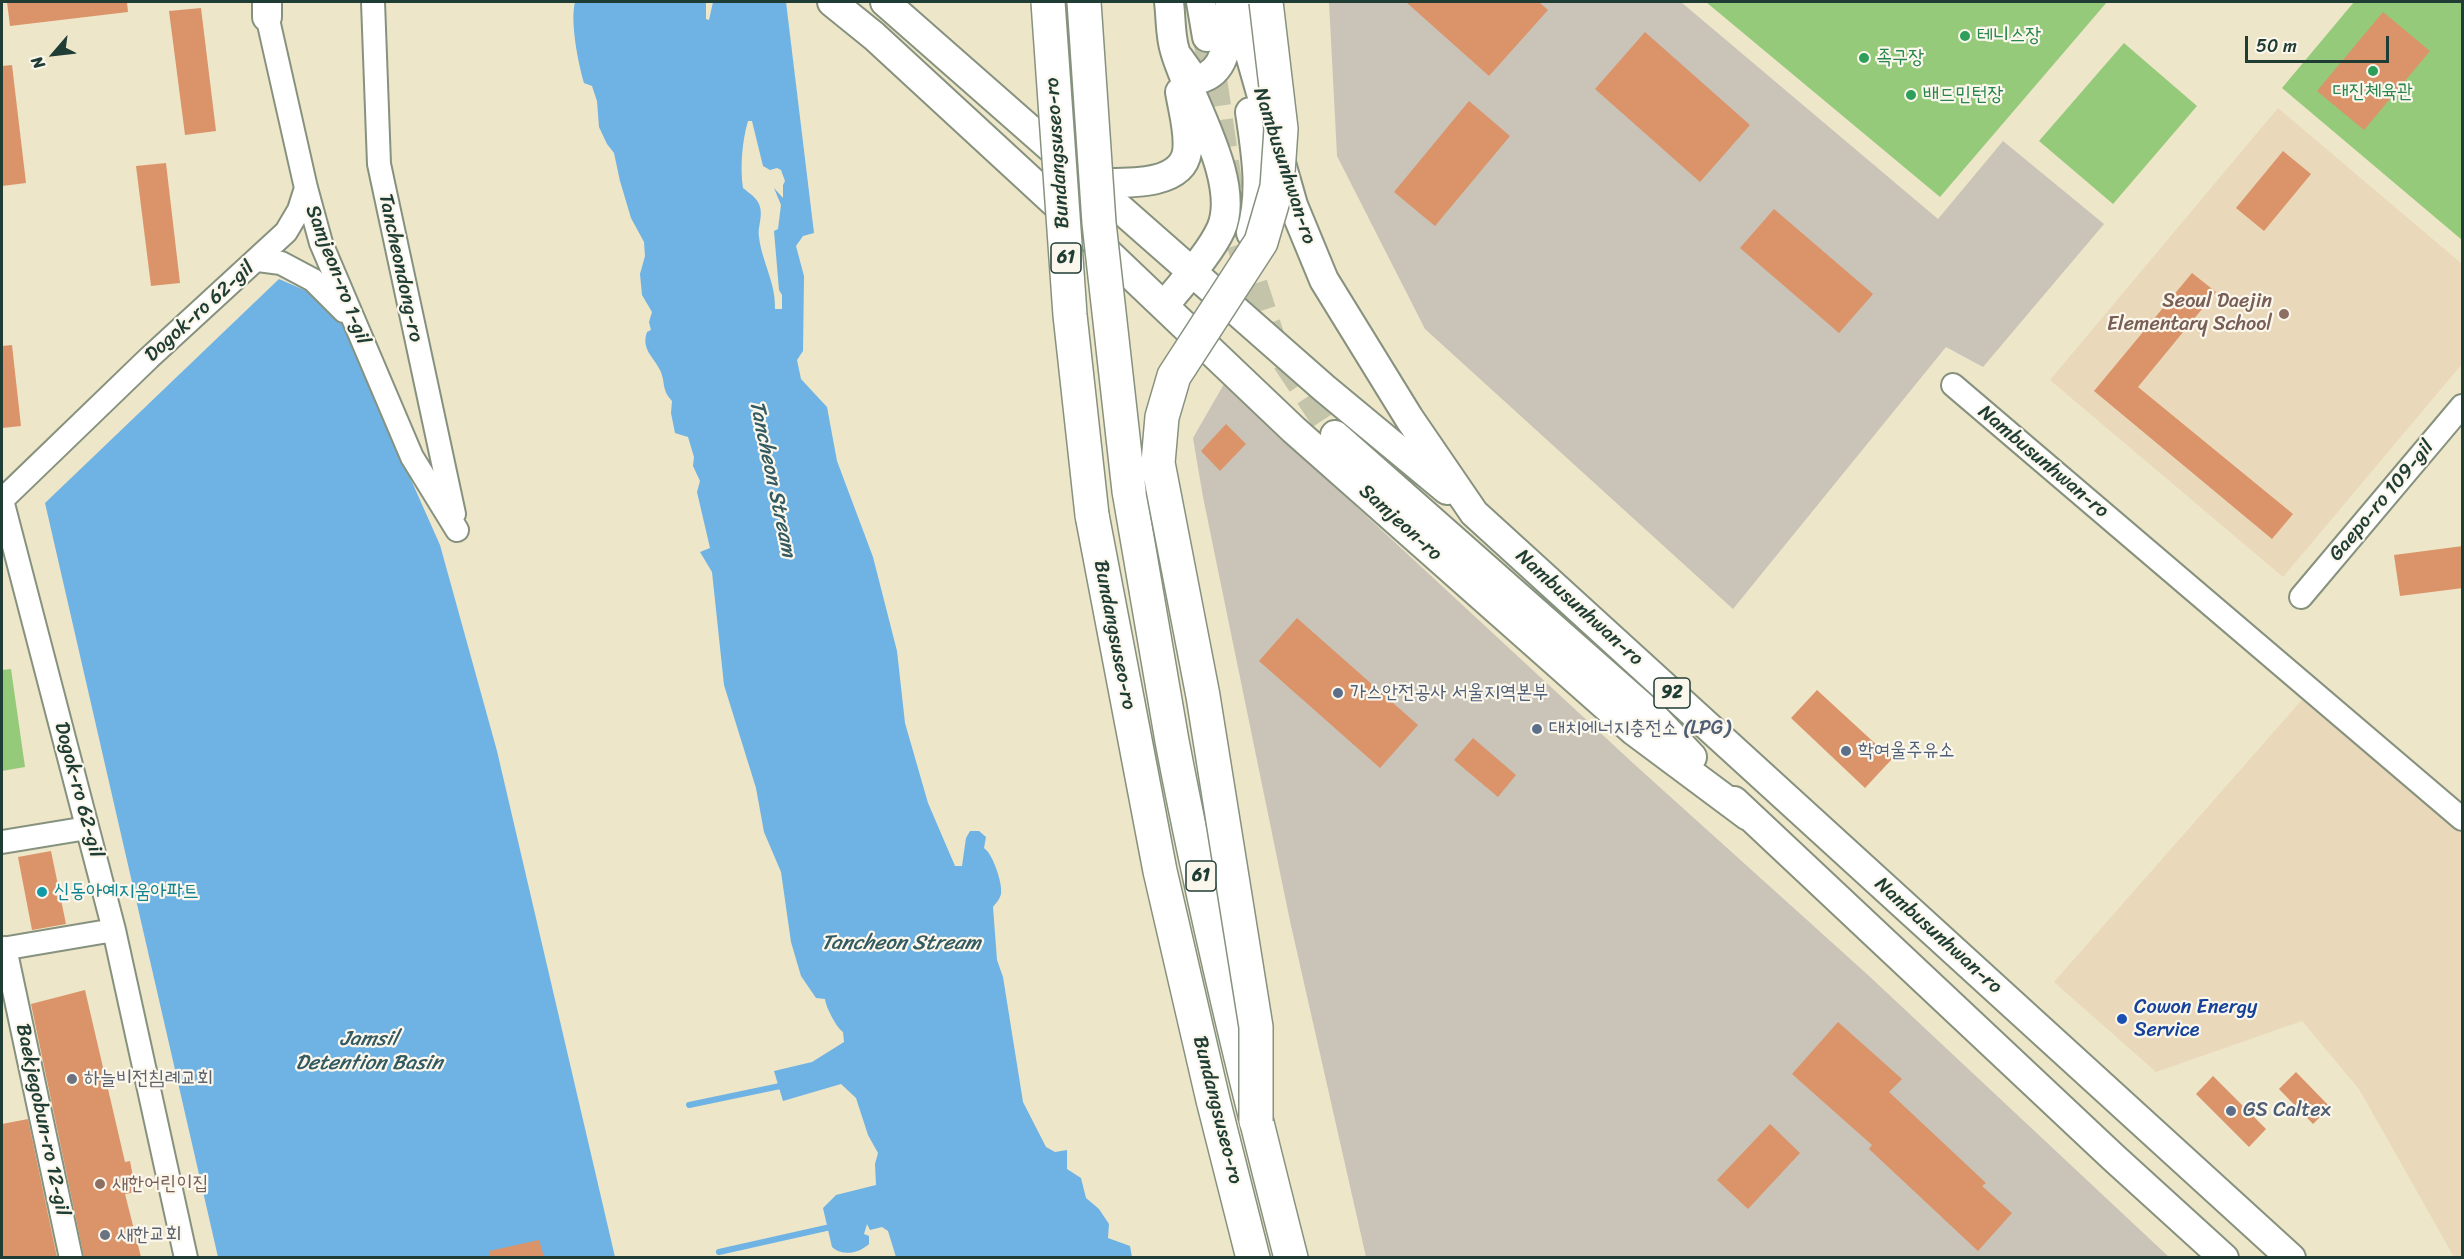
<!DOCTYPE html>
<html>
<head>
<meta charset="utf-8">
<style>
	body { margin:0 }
	#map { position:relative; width:2464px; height:1259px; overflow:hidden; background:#ede6c9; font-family:Sriracha,sans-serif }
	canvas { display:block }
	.frame { position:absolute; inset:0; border:3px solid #1f3d34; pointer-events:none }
	.north { position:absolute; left:24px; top:24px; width:60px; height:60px; -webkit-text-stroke:4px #fbf7ec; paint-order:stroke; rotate:242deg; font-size:16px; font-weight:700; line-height:24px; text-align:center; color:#1f3d34 }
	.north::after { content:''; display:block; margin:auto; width:21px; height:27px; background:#1f3d34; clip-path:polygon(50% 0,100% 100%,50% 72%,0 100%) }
	.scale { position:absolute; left:2245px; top:36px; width:144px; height:27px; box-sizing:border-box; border:3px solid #1f3d34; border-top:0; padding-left:8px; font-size:18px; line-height:21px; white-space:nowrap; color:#1f3d34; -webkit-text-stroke:4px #fbf7ec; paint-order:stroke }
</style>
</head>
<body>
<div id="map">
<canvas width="2464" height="1259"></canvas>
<div class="frame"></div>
<div class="north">N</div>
<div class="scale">50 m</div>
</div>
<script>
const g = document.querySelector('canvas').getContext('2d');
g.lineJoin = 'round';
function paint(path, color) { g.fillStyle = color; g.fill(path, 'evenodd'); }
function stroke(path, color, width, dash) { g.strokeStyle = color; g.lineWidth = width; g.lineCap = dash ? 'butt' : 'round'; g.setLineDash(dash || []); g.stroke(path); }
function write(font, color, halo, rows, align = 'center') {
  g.font = font + ' Sriracha,"Poor Story",sans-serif'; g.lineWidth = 4.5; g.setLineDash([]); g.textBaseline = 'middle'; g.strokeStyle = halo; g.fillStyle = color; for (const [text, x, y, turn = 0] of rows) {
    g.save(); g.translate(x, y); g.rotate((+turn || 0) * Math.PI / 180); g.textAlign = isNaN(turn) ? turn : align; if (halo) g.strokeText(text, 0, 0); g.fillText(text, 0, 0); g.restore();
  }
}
const built = new Path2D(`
	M2278,108l184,156v100l-179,213 -233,-197z
	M2307,694l155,120v441l-8,2 -95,-168 -57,-68 -146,51 -102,-90z`);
const industrial = new Path2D(`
	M1329,2h352l257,217 65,-78 101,83 -121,143 -37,-20 -213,262 -308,-280 -88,-173z
	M1224,384l410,380 234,211 301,282h-803l-76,-336 -87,-424 -10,-59z`);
const green = new Path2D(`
	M1706,2h401l-167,195z
	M2354,2h108v238l-180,-152z
	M2124,43l73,63 -84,98 -74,-63z
	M11,669l14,98 -23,4v-101z`);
const water = new Path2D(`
	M575,2h131v17l3,1 4,-18h73l28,231 -11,3 -7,10 8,30 -1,75 -6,9 4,19 26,28 10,54 36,96 24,94 8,72 23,80 27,63h7l4,-28 4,-7h9l7,6 -2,11c9,6 19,36 17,46 -1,5 -5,9 -8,13l4,53 6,17 20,125 23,45 9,5 12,-2v19l14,9 5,20 13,11 10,15 -1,14 22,8 2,11h-236l-8,-26 -6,-4 -12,3 -3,-6 -3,10 5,2v8c-10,9 -26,13 -37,3l-9,-39 13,-13 40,-10 -1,-21 3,-11 -10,-18 -12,-37 -15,-14 -58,17 -9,-30 38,-9 32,-20 -1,-10c-6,-4 -17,-24 -18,-33l-9,-1 -15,-22 -10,-34 -10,-70 -17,-40 -8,-44 -32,-103 -12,-113 -12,-20 10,-4 -13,-56 3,-11 -7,-15 1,-9 -6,-20 -13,-4 -4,-20 1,-12c-11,-12 -6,-18 -12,-31 -7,-14 -19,-21 -13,-38l4,-2 -2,-8 3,-10 -10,-17 -2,-21 5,-18 -1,-14 -13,-24 -11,-37 -6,-28 -7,-9 -8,-17 -2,-26 -5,-15 -8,-3c-6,-21 -14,-61 -9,-81zM748,121h4l11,45 7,4 7,-2 4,2 4,11 -2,4v13l-9,-10 7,17 -3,24 -4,2 5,59 3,5v14h-7c1,-26 -13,-47 -16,-72 -2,-10 5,-22 0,-33 -3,-7 -10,-11 -16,-16 -3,-20 -1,-47 5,-67z
	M279,279l53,23 108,243 57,206 118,506h-397l-173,-754z`);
const stream = new Path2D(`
	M689,1105l96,-20
	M719,1252l116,-26`);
const building = new Path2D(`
	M7,2h120l1,10 -118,14z
	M1406,2h133l9,8 -59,66z
	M201,8l15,123 -31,4 -16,-124z
	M2383,12l47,39 -66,79 -47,-39z
	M1645,32l105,93 -50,57 -105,-93z
	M12,65l14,118 -24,3v-120z
	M1469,101l41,35 -75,90 -41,-34z
	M2283,151l28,23 -47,57 -28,-23z
	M166,163l14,120 -29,3 -15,-120z
	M1774,209l99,85 -34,39 -99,-85z
	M2192,273l24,19 -78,95 155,127 -21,25 -178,-148z
	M12,345l9,81 -19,2v-82z
	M1226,424l20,20 -26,27 -19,-20z
	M2463,546v42l-63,8 -6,-41z
	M1297,618l121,107 -38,43 -121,-107z
	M1817,690l75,69 -27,29 -74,-70z
	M1473,738l43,37 -18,22 -44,-37z
	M51,851l15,73 -34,6 -14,-73z
	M85,990l40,172 5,-1 6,31 -11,2 16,63h-57l-53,-253z
	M1838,1022l64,57 -13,13 97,91 -4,3 30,27 -34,38 -109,-102 3,-4 -80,-71z
	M2296,1072l34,35 -17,17 -34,-35z
	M2213,1076l53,53 -17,18 -53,-53z
	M28,1119l29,138h-55v-133z
	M1770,1124l30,29 -52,56 -31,-29z
	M539,1240l5,17h-54l-1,-6z`);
const majorTunnel = new Path2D(`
	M1207,37l27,187 37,114 64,97`);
const minor = new Path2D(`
	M264,2l42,186 15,55 91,214 45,73
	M373,2l6,162 75,350
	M258,260l23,3 32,17 31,31
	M1953,385l509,434
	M2301,597l161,-191
	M2,842l85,-14
	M5,948l66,310
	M2,949l112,-19
	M186,1258l-72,-328 -112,-430 147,-142 137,-126 13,-22 7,-22`);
const major = new Path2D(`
	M267,2v15
	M832,2l42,34 193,178 227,216 340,301 114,85
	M885,2l439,386 123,102
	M1201,2l6,35
	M1235,2l58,203 31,75 85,138 65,95 817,745
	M1179,58l12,17 8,4c32,-8 28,-48 31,-75
	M1250,112c6,41 13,80 1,121
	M1089,183c29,-1 92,6 98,-31 3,-18 -4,-42 -7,-60
	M1164,306c18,-23 45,-51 57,-77 21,-48 -33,-131 -46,-178 -5,-15 -4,-34 -6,-49
	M1335,435l319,282 38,40
	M1734,801l380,357 110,100`);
const highway = new Path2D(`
	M1129,491c15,83 28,167 43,250 33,173 75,345 119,517
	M1092,515l68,356 53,229 40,158`);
const highwayBridge = new Path2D(`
	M1048,2l22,313 22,200
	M1084,2l15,221 30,268
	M1256,1121v-94l-53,-331 -45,-233 4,-46 12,-41 87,-134 16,-55 4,-58 -15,-127`);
const markers = [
	[1965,36,6,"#2e9e5b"],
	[1864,58,6,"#2e9e5b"],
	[2373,71,6,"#2e9e5b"],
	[1911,95,6,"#2e9e5b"],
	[2284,314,6,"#8d6e63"],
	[1338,693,6,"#5c6f8a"],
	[1537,729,6,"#5c6f8a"],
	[1846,751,6,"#5c6f8a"],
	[42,892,6,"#0f9aa8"],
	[2122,1019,6,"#1a4fb4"],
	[72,1079,6,"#6b7280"],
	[2231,1111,6,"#5c6f8a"],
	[100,1184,6,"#8d6e63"],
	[105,1235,6,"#6b7280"]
];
const shields = [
	[1066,258,30],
	[1672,693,36],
	[1201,876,30]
];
const shieldNames = [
	["61",1066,258],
	["92",1672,693],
	["61",1201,876]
];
const leisureNames = [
	["테니스장",1977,36],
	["족구장",1876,58],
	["대진체육관",2373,92,"center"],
	["배드민턴장",1923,95]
];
const streetNames = [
	["Bundangsuseo-ro",1058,153,-94],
	["Nambusunhwan-ro",1284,166,72],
	["Tancheondong-ro",400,268,78],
	["Samjeon-ro 1-gil",337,275,69],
	["Dogok-ro 62-gil",200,312,-42],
	["Nambusunhwan-ro",2043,462,40],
	["Gaepo-ro 109-gil",2382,501,-50],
	["Samjeon-ro",1400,523,42],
	["Nambusunhwan-ro",1579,608,42],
	["Bundangsuseo-ro",1114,635,79],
	["Dogok-ro 62-gil",78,790,75],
	["Nambusunhwan-ro",1938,936,42],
	["Bundangsuseo-ro",1217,1110,76],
	["Baekjegobun-ro 12-gil",42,1120,78]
];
const educationNames = [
	["Seoul Daejin",2272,302],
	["Elementary School",2272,325],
	["새한어린이집",112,1184,"left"]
];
const serviceNames = [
	["가스안전공사 서울지역본부",1350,693],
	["대치에너지충전소 (LPG)",1549,729],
	["학여울주유소",1858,751],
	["GS Caltex",2243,1111]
];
const cultureNames = [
	["신동아예지움아파트",54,892]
];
const transitNames = [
	["Cowon Energy",2134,1008],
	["Service",2134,1031]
];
const worshipNames = [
	["하늘비전침례교회",84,1079],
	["새한교회",117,1235]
];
const waterNames = [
	["Tancheon Stream",772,479,78],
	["Tancheon Stream",901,944],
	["Jamsil",369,1040],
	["Detention Basin",369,1064]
];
paint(built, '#ead8ba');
paint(industrial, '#cac3b8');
paint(green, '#96ca7b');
paint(water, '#6fb2e4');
stroke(stream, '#6fb2e4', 6);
paint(building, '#db9469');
stroke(majorTunnel, '#c4c4ab', 28, [28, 14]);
stroke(minor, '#86927e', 26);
stroke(major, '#86927e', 32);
stroke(highway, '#86927e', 36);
stroke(minor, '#fff', 22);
stroke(major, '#fff', 28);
stroke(highway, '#fff', 33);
stroke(highwayBridge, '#86927e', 36, []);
stroke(highwayBridge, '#fff', 33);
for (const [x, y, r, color] of markers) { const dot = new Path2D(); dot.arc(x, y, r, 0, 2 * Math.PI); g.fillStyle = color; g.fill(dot); stroke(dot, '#fbf7ec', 2); }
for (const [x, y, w] of shields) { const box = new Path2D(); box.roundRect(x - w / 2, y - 15, w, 30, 4.5); g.fillStyle = '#fbf7ec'; g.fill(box); stroke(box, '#1f3d34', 1.5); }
write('bold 18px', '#1f3d34', null, shieldNames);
write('20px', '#27864d', '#fbf7ec', leisureNames, 'left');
write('20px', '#1f3d34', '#fbf7ec', streetNames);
write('20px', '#785e54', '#fbf7ec', educationNames, 'right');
write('20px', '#4e5e75', '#fbf7ec', serviceNames, 'left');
write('20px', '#0d838f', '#fbf7ec', cultureNames, 'left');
write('20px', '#164399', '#fbf7ec', transitNames, 'left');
write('20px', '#5b616d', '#fbf7ec', worshipNames, 'left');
write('italic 21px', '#335a60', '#fbf7ec', waterNames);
</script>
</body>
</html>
